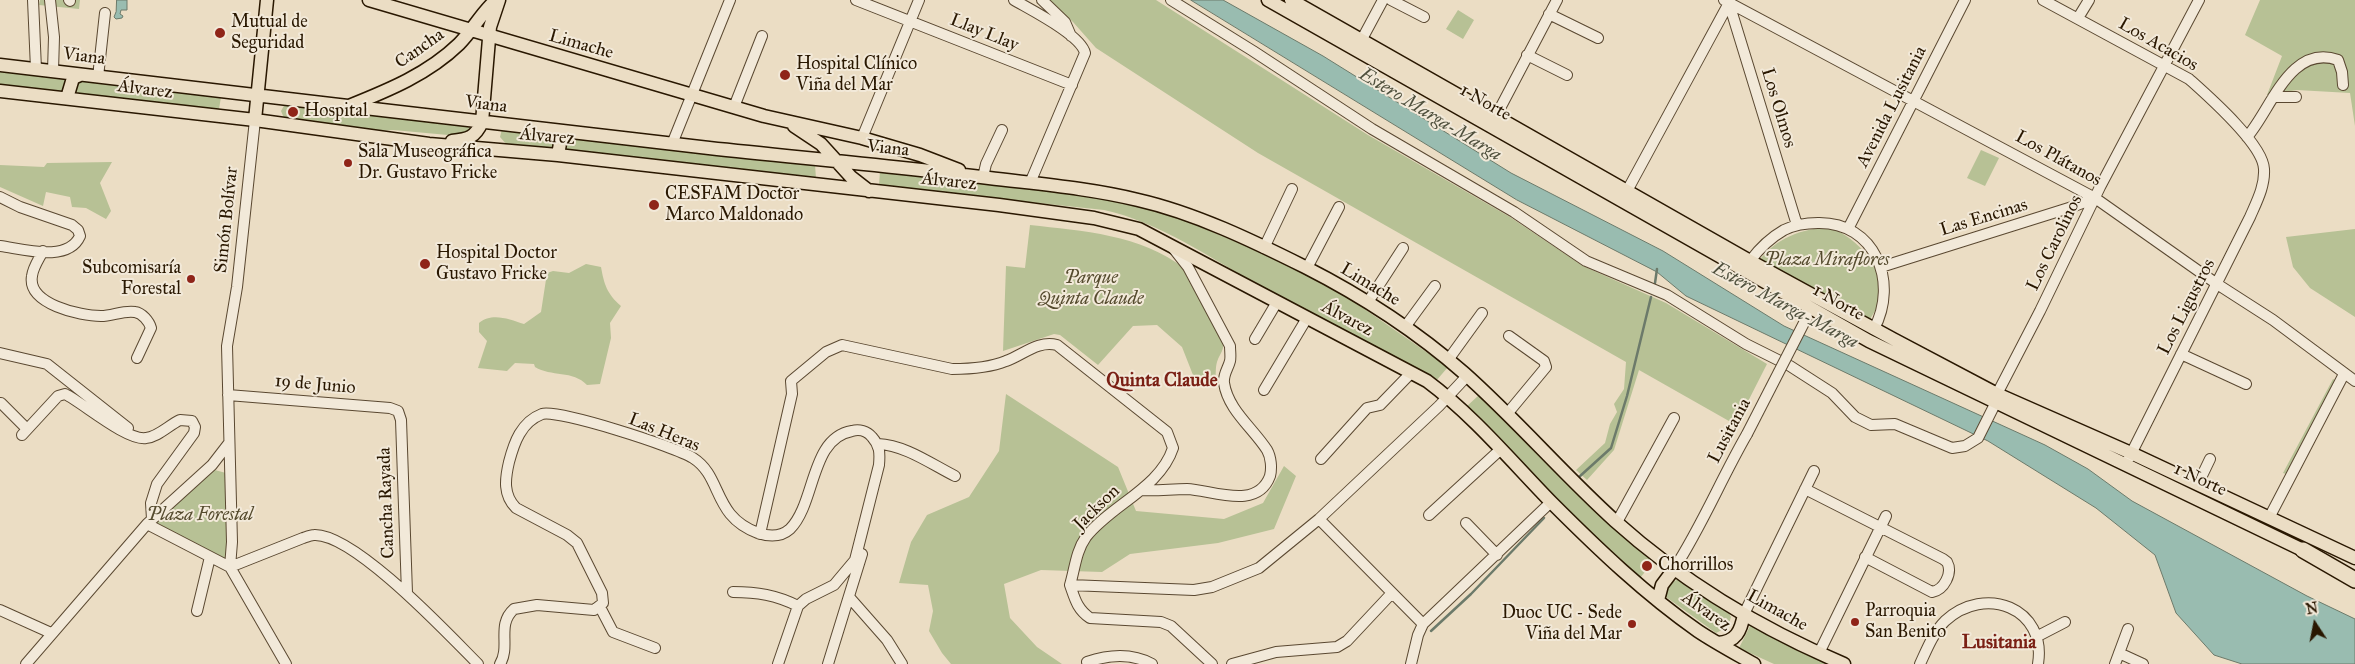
<!DOCTYPE html>
<html>
<head>
<meta charset="utf-8">
<style>
	body { margin:0 }
	#map { position:relative; width:2355px; height:664px; overflow:hidden; background:#ebddc4; font-family:"IM FELL Great Primer",serif }
	canvas { display:block }
	.north { position:absolute; left:2290px; top:599px; width:50px; height:50px; -webkit-text-stroke:4px #f2e9d9; paint-order:stroke; rotate:349deg; font-size:14px; font-weight:700; line-height:20px; text-align:center; color:#291700 }
	.north::after { content:''; display:block; margin:auto; width:18px; height:22px; background:#291700; clip-path:polygon(50% 0,100% 100%,50% 72%,0 100%) }
</style>
</head>
<body>
<div id="map">
<canvas width="2355" height="664"></canvas>
<div class="north">N</div>
</div>
<script>
const g = document.querySelector('canvas').getContext('2d');
g.lineJoin = 'round';
function paint(path, color) { g.fillStyle = color; g.fill(path, 'evenodd'); }
function stroke(path, color, width, dash) { g.strokeStyle = color; g.lineWidth = width; g.lineCap = dash ? 'butt' : 'round'; g.setLineDash(dash || []); g.stroke(path); }
function write(font, color, halo, rows, align = 'center') {
  g.font = font + ' "IM FELL Great Primer",serif'; g.lineWidth = 4; g.setLineDash([]); g.textBaseline = 'middle'; g.strokeStyle = halo; g.fillStyle = color; for (const [text, x, y, turn = 0] of rows) {
    g.save(); g.translate(x, y); g.rotate((+turn || 0) * Math.PI / 180); g.textAlign = isNaN(turn) ? turn : align; if (halo) g.strokeText(text, 0, 0); g.fillText(text, 0, 0); g.restore();
  }
}
const green = new Path2D(`
	M40,0h40l-1,9 -40,-4z
	M1049,0h107l212,135 142,82 73,49 83,37 101,61 -31,61 -97,-55 -25,80 -27,30 -11,-10 29,-27 5,-19 7,-12 -3,-8 10,-15 2,-27 -368,-209 -162,-105 -23,-26z
	M2260,0h95v126l-5,-33 -53,-3 -30,5 15,-39 -37,-21z
	M1458,10l16,10 -11,19 -17,-10z
	M0,70l221,27 -2,12 -5,4 -214,-25z
	M285,104l190,21 -5,12 -77,-7 -14,1 -95,-13 -3,-7z
	M502,129l313,35 1,15 -309,-34 -7,-8z
	M1981,150l18,8 -14,28 -18,-8z
	M112,162l-12,21 11,28 -5,8 -20,-11 -14,-1 -2,-10 -24,-5 -3,14 -43,-19v-22l44,2 3,-4z
	M880,170l242,30 38,10 157,66 131,91 -12,14c-59,-31 -117,-61 -175,-94 -48,-28 -102,-65 -157,-77l-225,-24z
	M1030,225c52,6 111,9 155,44 4,24 41,56 38,79 -1,5 -5,9 -6,14 -3,11 2,16 -8,24l-16,-11 -11,-28 -25,-22 -24,1 -35,39 -38,-30 -6,-1 -51,17 3,-85 19,2z
	M1829,227c29,11 58,42 50,76 -2,6 -7,12 -10,18l-110,-60c17,-23 42,-32 70,-34z
	M2355,229v88l-45,-29 -17,-21 -7,-30z
	M586,264l15,3c3,17 6,27 20,39l-11,17 1,15 -11,46 -13,1c-14,-15 -36,-8 -52,-18l-1,-3 -19,-1 -8,8 -29,-3 9,-27 -8,-9v-9c13,-11 30,-4 45,1l17,-12 6,-39 6,-2 16,2z
	M2333,379l2,1 -49,94 -3,-1z
	M1006,394l112,73 18,44 88,8 39,-16 21,-37 12,10 -22,53 -56,14 -88,11 -28,18 -61,-2 -37,14 6,34 27,29 25,17h-111l-9,-11 -13,-22 4,-20 -5,-26 -29,-2 12,-41 16,-27 42,-18 30,-46z
	M1479,395l93,92 81,75 -13,16 -84,-77 -90,-94z
	M211,469l15,4 1,88 -74,-38z
	M2227,504l128,60v1c-43,-20 -87,-37 -128,-61z
	M1679,579l49,32 3,6 -3,10 -12,6 -50,-36c1,-10 3,-14 13,-18z
	M1751,624l78,40h-55l-35,-16z`);
const water = new Path2D(`
	M117,0h10v10h-6l-1,4 3,2 -1,2 -6,1 -2,-2 2,-5z
	M1191,0h32l100,56 188,117 152,78 121,75 261,119 43,24 44,32 175,95 48,23v45h-113l-28,-9 -38,-42 -21,-58 -59,-47 -108,-67 -302,-145 -29,-24 -140,-72z`);
const stream = new Path2D(`
	M1655,283l2,-14
	M1579,477l32,-29 16,-52 24,-99
	M1431,631l40,-37 73,-76`);
const minor = new Path2D(`
	M33,0l3,69
	M50,0l4,37 -1,34
	M69,0l1,1
	M856,0l216,85
	M1014,0c17,10 67,35 71,53l-55,130
	M1042,0l23,22 6,14
	M1171,0l82,51 119,78 142,83 72,49 81,34 79,49 44,22 42,27 23,24 16,8 24,-1 57,24 13,-2 13,-8 18,-36
	M1391,0l33,17
	M1724,0l371,198 122,86 56,36 82,61
	M1728,0l69,225
	M2043,0l146,79c19,17 74,65 75,90 1,17 -7,32 -14,48l-121,241
	M1549,14l49,24
	M2078,18l11,-18
	M1361,41l22,-41
	M1527,55l40,20
	M98,77l7,-64
	M2273,97h23
	M734,107l28,-71
	M1496,116l61,-116
	M255,120l-18,167 -10,59 5,196 -2,25 56,97
	M2247,137c24,-27 43,-94 91,-77l4,12 1,13
	M862,138l57,-138
	M672,144l58,-144
	M983,177l3,-13 16,-34
	M1627,191l103,-190
	M0,197l20,10 52,18 6,5 2,6c-12,27 -57,13 -80,10
	M1848,229l117,-229
	M1264,248l28,-59
	M43,251c-4,8 -10,16 -11,25 -5,28 48,40 69,40 11,0 23,-6 34,-4 7,1 14,9 16,16l-14,30
	M1750,261c9,-12 20,-23 34,-31 10,-5 22,-7 34,-7 57,-1 81,59 56,106
	M1881,267l191,-60 23,-9
	M1307,268l32,-61
	M1368,302l35,-54
	M1405,327l30,-41
	M1255,339l22,-37
	M0,353l47,11 81,64
	M2181,354l65,30
	M1448,360l34,-47
	M1264,390l43,-72
	M1997,394l43,-83 60,-124 99,-187
	M228,395l162,13 8,3 3,9 6,173
	M1,403l26,26
	M1507,414l39,-47 -2,-6 -35,-25
	M22,435l36,-39 7,-2c18,9 62,47 81,44 12,-1 23,-13 34,-18l12,1 3,6 -1,6 -37,51 -6,19 1,16
	M878,444c27,1 53,20 77,32
	M1321,459l46,-51 13,-3 31,-32
	M2198,484l12,-25
	M1805,489l138,70 4,3c6,11 -3,28 -15,30l-67,-35
	M1141,490c16,1 30,-1 46,-1 25,1 70,22 83,-13 2,-8 1,-19 -3,-26 -14,-22 -39,-40 -43,-67 -1,-9 4,-14 6,-22 1,-4 0,-10 0,-15l-42,-79 -15,-19
	M1429,515l72,-66
	M2269,518l75,-144
	M1319,519l104,105
	M1617,522l57,-104
	M1466,523l31,32
	M147,524l83,43
	M760,534l32,-140 -1,-13 35,-29 16,-7 110,24c19,0 37,-1 54,-8 17,-6 32,-21 51,-16l110,87 6,16c-13,40 -62,57 -87,89 -10,14 -11,31 -16,48
	M230,567l73,-29c3,-1 8,-3 11,-3 40,-2 135,100 164,129
	M1674,569c28,-43 47,-90 73,-135
	M1070,585l124,5 18,-3 47,-19 60,-49 120,-113 28,-30
	M1070,585c5,14 7,24 20,33l71,4 10,4 41,38
	M733,592c24,0 43,3 65,14
	M850,598l37,42 15,24
	M600,607l13,25 42,16
	M0,610l51,23
	M197,611l13,-54
	M1744,614l70,-143
	M2038,636l27,-14
	M1819,653l67,-137
	M2119,653l24,11
	M1087,662c21,-7 45,-9 65,2
	M26,664l121,-140 65,-59 17,-22
	M500,664c11,-18 -4,-39 14,-55l23,-4 57,5 9,-7 -1,-10 -25,-50 -10,-8 -51,-27c-13,-13 -11,-29 -7,-46 5,-19 12,-40 33,-48 16,-5 134,33 151,44 30,19 19,58 65,75 12,4 23,4 32,-4 26,-26 20,-91 62,-98 7,-2 15,0 20,6 8,9 8,16 7,28l-24,95 -21,25 -28,14 -8,7 -20,58
	M828,664l34,-110
	M1232,664l44,-12 61,-5 10,-6 45,-48
	M1411,664l7,-29 5,-11 128,-122
	M1920,664c7,-15 13,-31 25,-43 40,-37 102,-13 93,43
	M2115,664l13,-35`);
const major = new Path2D(`
	M369,0l395,116 98,22 58,17 39,15
	M1268,0l601,341 442,213
	M1291,0l459,261 143,78 104,55 134,59 224,105
	M0,65c236,28 473,56 709,83 93,10 187,18 280,30 49,6 100,10 149,22 57,13 115,41 167,67 57,29 111,64 159,106 53,47 99,101 151,148 67,60 146,108 229,143
	M0,91l255,29 174,24 129,11 441,50 95,13 45,11 288,152c47,35 84,80 125,122 46,46 93,91 146,128 18,12 37,22 56,33
	M67,98l6,-20 7,-3
	M349,106c40,-16 79,-32 110,-62 14,-14 22,-31 37,-44
	M255,120l12,-120
	M794,126l27,18 30,33 18,14
	M452,141c16,-2 23,-3 30,-19l8,-95 9,-27
	M558,155l4,-23
	M1658,600l4,-15 12,-16
	M1718,643c18,-1 23,-12 26,-29`);
const highway = new Path2D(`
	M2303,550l52,30`);
const minorBridge = new Path2D(`
	M1747,434l60,-117`);
const markers = [
	[220,33,6,"#8f2418"],
	[785,75,6,"#8f2418"],
	[293,112,6,"#8f2418"],
	[348,163,5,"#8f2418"],
	[654,205,6,"#8f2418"],
	[425,264,6,"#8f2418"],
	[191,279,5,"#8f2418"],
	[1647,566,6,"#8f2418"],
	[1855,622,5,"#8f2418"],
	[1632,624,5,"#8f2418"]
];
const poiNames = [
	["Mutual de",231,23],
	["Seguridad",231,44],
	["Hospital Clínico",796,65],
	["Viña del Mar",796,86],
	["Hospital",304,112],
	["Sala Museográfica",358,153],
	["Dr. Gustavo Fricke",358,174],
	["CESFAM Doctor",665,195],
	["Marco Maldonado",665,216],
	["Hospital Doctor",436,254],
	["Gustavo Fricke",436,275],
	["Subcomisaría",181,269,"right"],
	["Forestal",181,290,"right"],
	["Chorrillos",1658,566],
	["Parroquia",1865,612],
	["San Benito",1865,633],
	["Duoc UC - Sede",1622,614,"right"],
	["Viña del Mar",1622,635,"right"]
];
const streetNames = [
	["Llay Llay",984,33,22],
	["Limache",581,45,16],
	["Los Acacios",2158,45,30],
	["Cancha",420,49,-35],
	["Viana",84,57,7],
	["Álvarez",145,90,7],
	["1 Norte",1485,103,30],
	["Viana",486,105,7],
	["Avenida Lusitania",1892,107,-63],
	["Los Olmos",1778,108,73],
	["Álvarez",547,137,5],
	["Viana",888,149,6],
	["Los Plátanos",2058,159,29],
	["Álvarez",949,182,6],
	["Las Encinas",1984,218,-17],
	["Simón Bolívar",227,220,-84],
	["Los Carolinos",2055,243,-64],
	["Limache",1370,285,31],
	["1 Norte",1838,303,30],
	["Los Ligustros",2187,307,-63],
	["Álvarez",1347,319,28],
	["19 de Junio",315,385,5],
	["Lusitania",1730,431,-62],
	["Las Heras",664,433,22],
	["1 Norte",2200,480,25],
	["Cancha Rayada",387,503,-92],
	["Jackson",1097,508,-44],
	["Limache",1777,611,29],
	["Álvarez",1706,612,35]
];
const parkNames = [
	["Plaza Miraflores",1827,261],
	["Parque",1091,279],
	["Quinta Claude",1091,300],
	["Plaza Forestal",200,516]
];
const waterNames = [
	["Estero Marga-Marga",1430,115,31],
	["Estero Marga-Marga",1785,306,28]
];
const neighbourhoodNames = [
	["Quinta Claude",1162,381],
	["Lusitania",1999,643]
];
paint(green, '#b7c195');
paint(water, '#99bcb0');
stroke(water, '#6c7a6a', 1);
stroke(stream, '#6c7a6a', 2.5);
stroke(minor, '#5a4831', 12);
stroke(major, '#291700', 15);
stroke(highway, '#291700', 18);
stroke(minor, '#f2e9d9', 10);
stroke(major, '#ebddc4', 12);
stroke(highway, '#ebddc4', 15);
stroke(minorBridge, '#5a4831', 12, []);
stroke(minorBridge, '#f2e9d9', 10);
for (const [x, y, r, color] of markers) { const dot = new Path2D(); dot.arc(x, y, r, 0, 2 * Math.PI); g.fillStyle = color; g.fill(dot); stroke(dot, '#f2e9d9', 2); }
write('18px', '#291700', '#f2e9d9', poiNames, 'left');
write('18px', '#291700', '#f2e9d9', streetNames);
write('italic 18px', '#544a2d', '#f2e9d9', parkNames);
write('italic 19px', '#50513e', '#f2e9d9', waterNames);
write('bold 19px', '#7a1f14', '#f2e9d9', neighbourhoodNames);
</script>
</body>
</html>
